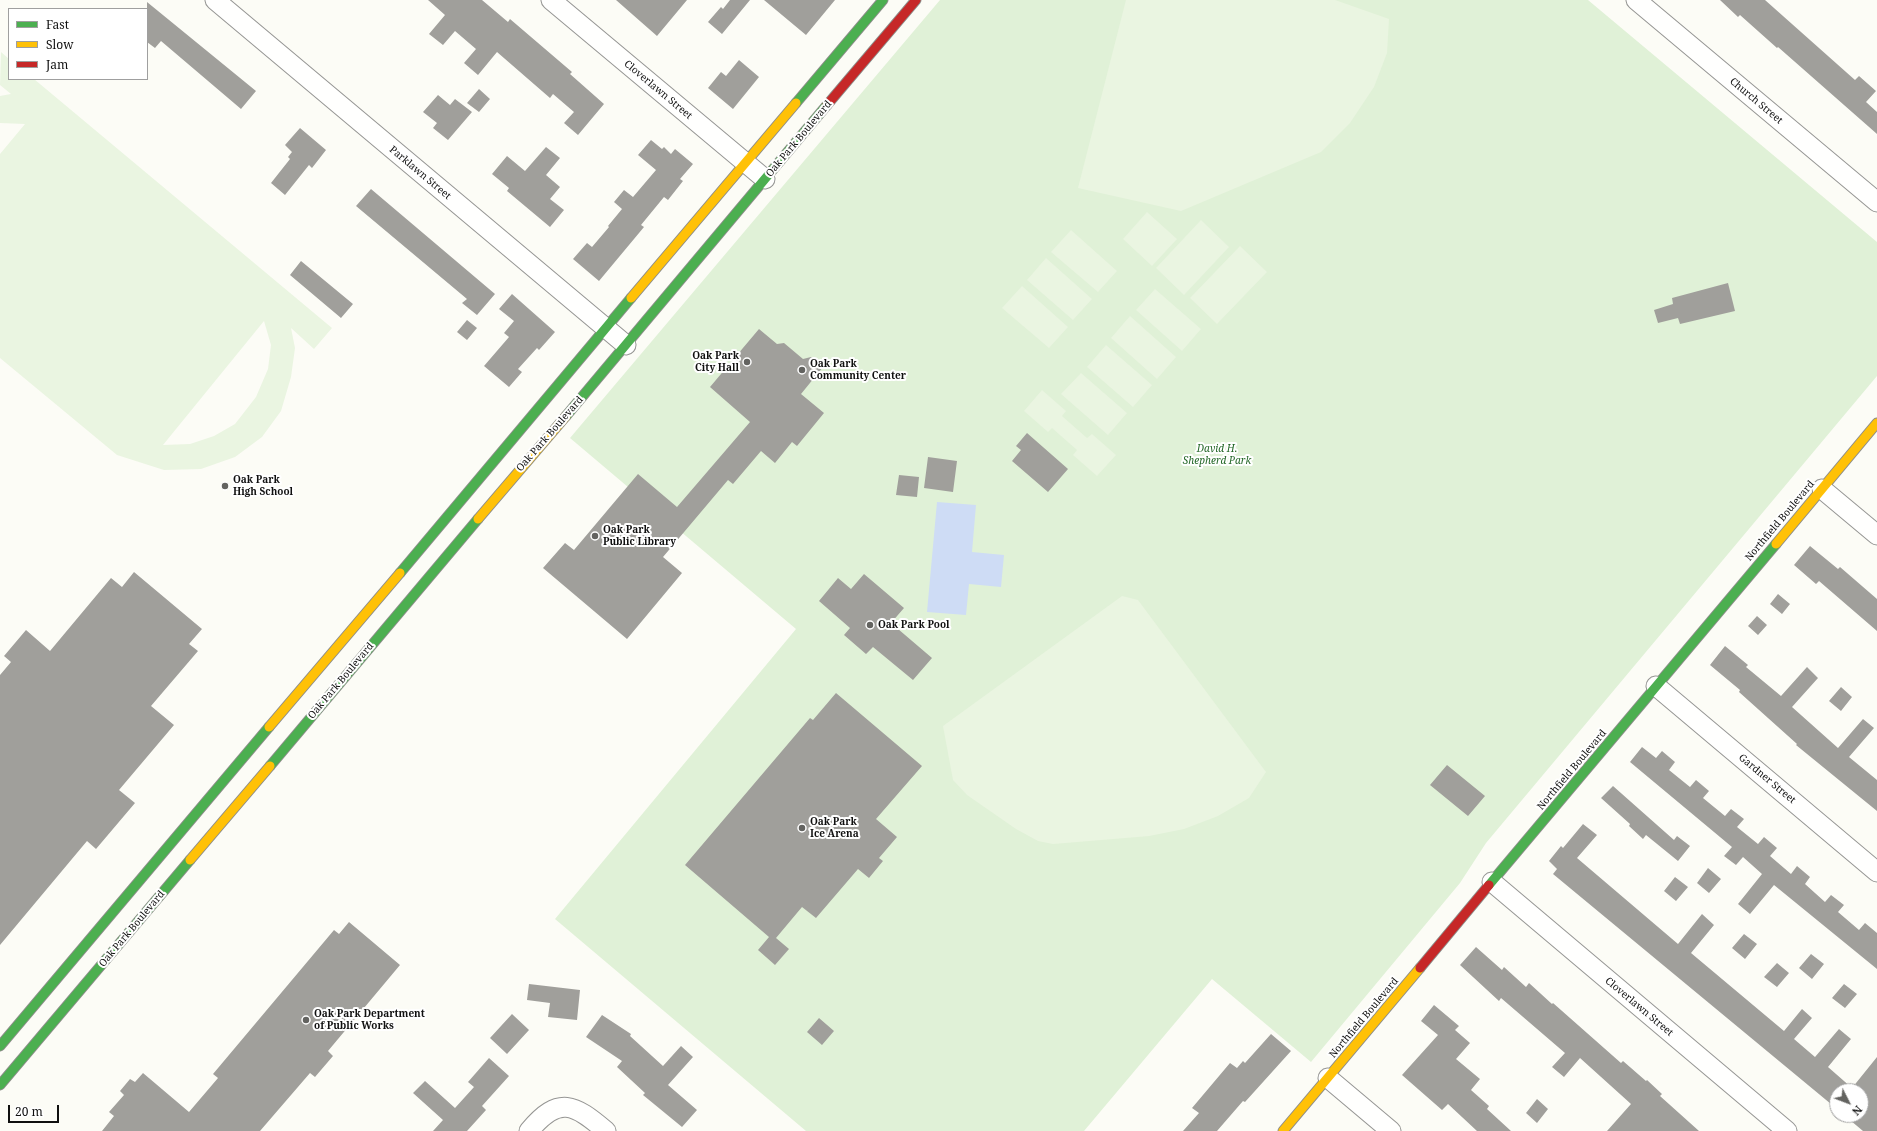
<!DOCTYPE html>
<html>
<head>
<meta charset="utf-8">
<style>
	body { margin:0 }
	#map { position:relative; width:1877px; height:1131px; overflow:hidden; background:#fcfcf6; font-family:"Noto Serif",serif }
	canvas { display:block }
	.legend { position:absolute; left:8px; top:8px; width:140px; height:72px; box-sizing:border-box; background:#fff; border:1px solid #9f9f9f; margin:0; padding:5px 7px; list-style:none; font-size:12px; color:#101010 }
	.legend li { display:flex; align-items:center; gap:8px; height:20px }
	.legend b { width:20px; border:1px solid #9f9f9f }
	.north { position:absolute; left:1829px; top:1083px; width:40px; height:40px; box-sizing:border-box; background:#fff; border:1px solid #9f9f9f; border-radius:50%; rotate:132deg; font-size:11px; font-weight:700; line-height:16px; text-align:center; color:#101010 }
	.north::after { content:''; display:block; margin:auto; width:14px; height:18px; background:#636360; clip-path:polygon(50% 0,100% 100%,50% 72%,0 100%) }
	.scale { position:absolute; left:8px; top:1105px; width:51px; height:18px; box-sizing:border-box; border:2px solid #101010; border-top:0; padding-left:5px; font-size:12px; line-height:14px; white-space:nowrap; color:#101010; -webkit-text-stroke:3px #fff; paint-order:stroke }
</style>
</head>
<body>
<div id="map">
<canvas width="1877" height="1131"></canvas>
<ul class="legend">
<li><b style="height:5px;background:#4caf50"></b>Fast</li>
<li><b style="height:5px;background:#ffc107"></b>Slow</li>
<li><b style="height:5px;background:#c62828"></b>Jam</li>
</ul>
<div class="north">N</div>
<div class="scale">20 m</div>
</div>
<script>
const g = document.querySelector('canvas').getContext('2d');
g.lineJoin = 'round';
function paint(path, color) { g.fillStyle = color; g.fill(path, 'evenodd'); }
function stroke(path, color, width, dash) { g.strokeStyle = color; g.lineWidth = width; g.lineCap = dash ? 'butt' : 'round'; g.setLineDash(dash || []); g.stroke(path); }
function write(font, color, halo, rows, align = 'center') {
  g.font = font + ' "Noto Serif",serif'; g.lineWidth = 4; g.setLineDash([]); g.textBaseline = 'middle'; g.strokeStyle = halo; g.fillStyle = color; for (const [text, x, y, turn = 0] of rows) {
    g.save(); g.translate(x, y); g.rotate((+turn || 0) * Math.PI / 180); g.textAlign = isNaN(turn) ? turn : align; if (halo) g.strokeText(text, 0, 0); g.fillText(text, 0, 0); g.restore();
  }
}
const green = new Path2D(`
	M940,0h648l289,242v134l-391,467 -26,40 -149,179 -99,-83 -128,152h-278l-251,-212 241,-290 -226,-191z`);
const pitch = new Path2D(`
	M1126,0h209l54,19 -2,34 -13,34 -24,36 -29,29 -140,59 -103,-23z
	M1,52l8,7v20h25l298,249 -18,21 -23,-21 4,20 -4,29 -10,34 -19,26 -27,20 -34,12 -37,1 -47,-15 -117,-97v-204l25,-30 -25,-1v-27l11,-2 -11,-9zM264,321l7,24 -3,24 -12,28 -21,27 -21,12 -24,8 -27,1z
	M1147,212l30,27 -25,27 -29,-27z
	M1201,220l28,27 -45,48 -28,-27z
	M1071,230l46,41 -19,21 -47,-40z
	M1240,246l27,26 -50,52 -27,-26z
	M1046,258l46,41 -19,21 -46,-40z
	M1022,286l46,41 -19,21 -47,-40z
	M1155,289l46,40 -19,22 -46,-41z
	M1130,316l46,41 -19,22 -46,-41z
	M1106,345l46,40 -19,22 -46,-40z
	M1081,373l46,40 -19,22 -47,-41z
	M1042,390l24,21 -4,5 25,22 5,-4 24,21 -19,21 -24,-21 4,-5 -25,-22 -4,4 -24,-21z
	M1122,596l16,4 128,172 -17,26 -31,18 -34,13 -35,7 -96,8 -15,-3 -22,-12 -49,-34 -14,-15 -10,-54z`);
const water = new Path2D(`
	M937,502l39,3 -4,47 32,3 -3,32 -32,-3 -3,31 -39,-3z`);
const building = new Path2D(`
	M428,0h54l26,22 2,-3 62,53 -2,2 34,30 -26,31 -14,-12 10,-11 -21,-18 -3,4 -53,-46 -19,23 -14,-12 12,-14 -21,-18 -12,14 -14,-11 16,-19z
	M616,0h71l-30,36z
	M730,0h20l-28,34 -14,-12 13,-15 2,2z
	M764,0h71l-29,35z
	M1720,0h45l90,80 4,-4 17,15 -10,11 11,10v22l-99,-87 -1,1 -37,-33 -2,2z
	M147,2l109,89 -15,18 -80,-68 -6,7 -8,-6z
	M739,60l20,17 -26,32 -25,-21 13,-16 5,4z
	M479,89l11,10 -11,13 -12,-9z
	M438,95l12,10 5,-6 17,13 -24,28 -15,-12 4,-5 -14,-11z
	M300,128l26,22 -14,18 -3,-3 -24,30 -14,-12 19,-24 -2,-2 4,-5 -7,-7z
	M651,140l11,9 2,-2 7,7 4,-5 18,15 -13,15 3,2 -15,19 -4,-3 -23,28 3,2 -45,54 -26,-22 14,-16 5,4 17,-20 -1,-1 14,-17 -8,-7 10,-12 9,7 23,-27 -18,-15z
	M546,147l14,11 -14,17 14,12 -10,12 14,11 -14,17 -43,-36 2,-3 -17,-14 15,-18 18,15z
	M371,189l124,105 -18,21 -15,-12 5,-4 -111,-93z
	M301,261l52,43 -12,14 -51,-43z
	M1728,283l7,28 -55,13 -2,-6 -20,5 -4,-13 19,-6 -1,-6z
	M512,294l43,38 -16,18 -2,-2 -19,21 4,3 -13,15 -25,-21 25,-29 -5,-4 10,-12 -15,-12z
	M467,320l10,8 -10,12 -10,-8z
	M759,329l18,15 7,-1 19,16 8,-2 12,10 -22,27 23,19 -27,33 -5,-4 -17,21 -14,-12 -28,33 -5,-4 -65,77 19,16 -55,66 -84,-71 22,-25 9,7 64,-76 39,33 73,-85 -40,-35z
	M1027,433l41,36 -20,23 -36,-31 9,-11 -5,-4z
	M928,457l29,4 -4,31 -29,-4z
	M899,475l20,2 -2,20 -21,-2z
	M1810,546l28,23 2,-2 37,32v32l-58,-50 -3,3 -22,-19z
	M134,572l68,57 -13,15 9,7 -47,55 23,19 -55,65 16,13 -39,46 -9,-8 -87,104v-270l11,-13 -7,-6 22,-26 24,21 61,-73 11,9z
	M864,574l40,34 -13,15 41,35 -19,22 -40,-33 -7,7 -22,-19 6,-7 -31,-27 19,-23 13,11z
	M1778,594l12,10 -8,10 -12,-10z
	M1757,616l10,9 -9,10 -10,-9z
	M1725,646l23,19 -2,2 35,29 26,-29 11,11 -26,29 46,41 25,-29 11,9 -25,29 28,23v31l-81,-66 1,-1 -58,-52 1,-2 -30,-25z
	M1841,687l11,10 -11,14 -12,-10z
	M836,693l86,73 -46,53 21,18 -18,21 4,3 -14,17 -11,-9 -42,49 -14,-11 -26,31 13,11 -14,16 -17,-15 11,-13 -84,-72 125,-147 3,2z
	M1642,747l14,11 6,-7 13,11 -6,8 21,17 6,-7 13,11 -6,7 22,18 6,-7 13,10 -7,8 21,17 6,-7 13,11 -7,8 21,18 6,-8 13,11 -5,7 20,18 6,-7 13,10 -6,7 21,18 6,-7 12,10v36l-103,-84 -24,29 -12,-10 24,-30 -19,-17 -7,8 -12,-9 8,-9 -102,-85z
	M1447,765l38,31 -17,20 -38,-31z
	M1613,786l61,54 3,-4 13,10 -12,15 -32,-26 -3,4 -14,-13 1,-2 -29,-26z
	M1583,824l14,11 -20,23 101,86 24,-30 12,11 -23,28 93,78 18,-22 10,9 -18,21 21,18 24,-28 12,10 -23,28 24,21 25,-31v74h-14l-19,-16h17v-24h-24v18l-284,-235 4,-5 -8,-8 12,-15 2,2z
	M1708,868l13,11 -12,14 -12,-10z
	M1675,877l13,10 -12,14 -12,-10z
	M349,922l51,43 -72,86 5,5 -18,21 -5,-4 -50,58h-158l12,-15 -5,-4 15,-17 -4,-4 10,-12 5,3 8,-9 46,39 29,-34 -5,-4 121,-144 5,4z
	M1744,934l13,10 -12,15 -13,-11z
	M1476,947l26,23 2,-3 22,20 3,-4 23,21 1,-1 68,60 2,-2 23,20 1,-1 15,14 -2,2 39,35h-92l24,-27 -51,-46 -16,19 -12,-10 13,-14 -64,-55 -2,3 -39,-36z
	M1811,954l13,10 -12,15 -13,-11z
	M1777,963l12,10 -12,14 -13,-10z
	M529,984l51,6 -3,30 -29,-3 2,-14 -23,-3z
	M1844,984l13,10 -12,14 -13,-10z
	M1434,1005l25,21 -4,4 15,13 -14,16 24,20 -9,11 18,16 -2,3 24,22h-34l-29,-27 -6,6 -40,-35 36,-40 -17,-14z
	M512,1014l17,16 -22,24 -17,-16z
	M602,1015l29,19 -1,2 33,30 18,-20 12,11 -25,28 29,25 -15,17 -39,-32 2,-2 -28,-26 5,-6 -36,-24z
	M819,1018l15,13 -12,14 -15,-13z
	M1271,1034l20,17 -46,51 -2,-1 -26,30h-34l16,-18 -7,-5 38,-45 7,5 6,-7 2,2z
	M489,1058l20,18 -27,30 4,4 -19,21h-34l10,-11 -30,-27 12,-12 30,27 19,-21 -6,-5z
	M1537,1099l11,10 -11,14 -11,-10z`);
const street = new Path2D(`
	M215,0l411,345
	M551,0l214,179
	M1636,0l241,202
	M1822,489l55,46
	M1656,686l221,186
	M1492,882l295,249
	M1328,1078l63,53
	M529,1131c30,-36 45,-27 77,0`);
const fast = new Path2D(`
	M796,103l87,-103
	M566,416l261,-311
	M400,573l231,-275
	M270,766l208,-247
	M1489,885l287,-341
	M0,1046l269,-319
	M0,1085l190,-225`);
const slow = new Path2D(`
	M631,298l165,-195
	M478,519l88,-103
	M1776,544l101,-121
	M269,727l131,-154
	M190,860l80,-94
	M1283,1131l137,-163`);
const jam = new Path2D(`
	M827,105l89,-105
	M1420,968l69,-83`);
const markers = [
	[747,362,4,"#636360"],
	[802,370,4,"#636360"],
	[225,486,4,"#636360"],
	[595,536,4,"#636360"],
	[870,625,4,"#636360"],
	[802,828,4,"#636360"],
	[306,1020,4,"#636360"]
];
const streetNames = [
	["Cloverlawn Street",658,90,40],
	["Church Street",1756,101,40],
	["Oak Park Boulevard",799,139,-50],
	["Parklawn Street",420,173,40],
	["Oak Park Boulevard",550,434,-49],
	["Northfield Boulevard",1780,521,-50],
	["Oak Park Boulevard",341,681,-50],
	["Northfield Boulevard",1572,770,-50],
	["Gardner Street",1767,779,40],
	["Oak Park Boulevard",132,929,-50],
	["Cloverlawn Street",1639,1007,40],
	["Northfield Boulevard",1364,1018,-50]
];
const poiNames = [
	["Oak Park",739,356,"right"],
	["City Hall",739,368,"right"],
	["Oak Park",810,364],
	["Community Center",810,376],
	["Oak Park",233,480],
	["High School",233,492],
	["Oak Park",603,530],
	["Public Library",603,542],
	["Oak Park Pool",878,625],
	["Oak Park",810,822],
	["Ice Arena",810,834],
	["Oak Park Department",314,1014],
	["of Public Works",314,1026]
];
const parkNames = [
	["David H.",1217,449],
	["Shepherd Park",1217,461]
];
paint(green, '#e0f1d7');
paint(pitch, '#eaf5e1');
paint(water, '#cedcf5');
paint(building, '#a09f9b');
stroke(street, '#969694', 21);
stroke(fast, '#8d8d8a', 11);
stroke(slow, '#8d8d8a', 11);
stroke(jam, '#8d8d8a', 11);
stroke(street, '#fffffe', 19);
stroke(fast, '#4caf50', 9);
stroke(slow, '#ffc107', 9);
stroke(jam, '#c62828', 9);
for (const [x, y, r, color] of markers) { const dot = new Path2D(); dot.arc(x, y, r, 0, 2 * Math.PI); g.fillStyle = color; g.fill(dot); stroke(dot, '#fff', 1.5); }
write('10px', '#101010', '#fff', streetNames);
write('bold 10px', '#101010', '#fff', poiNames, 'left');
write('italic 10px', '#226626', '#fff', parkNames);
</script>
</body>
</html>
